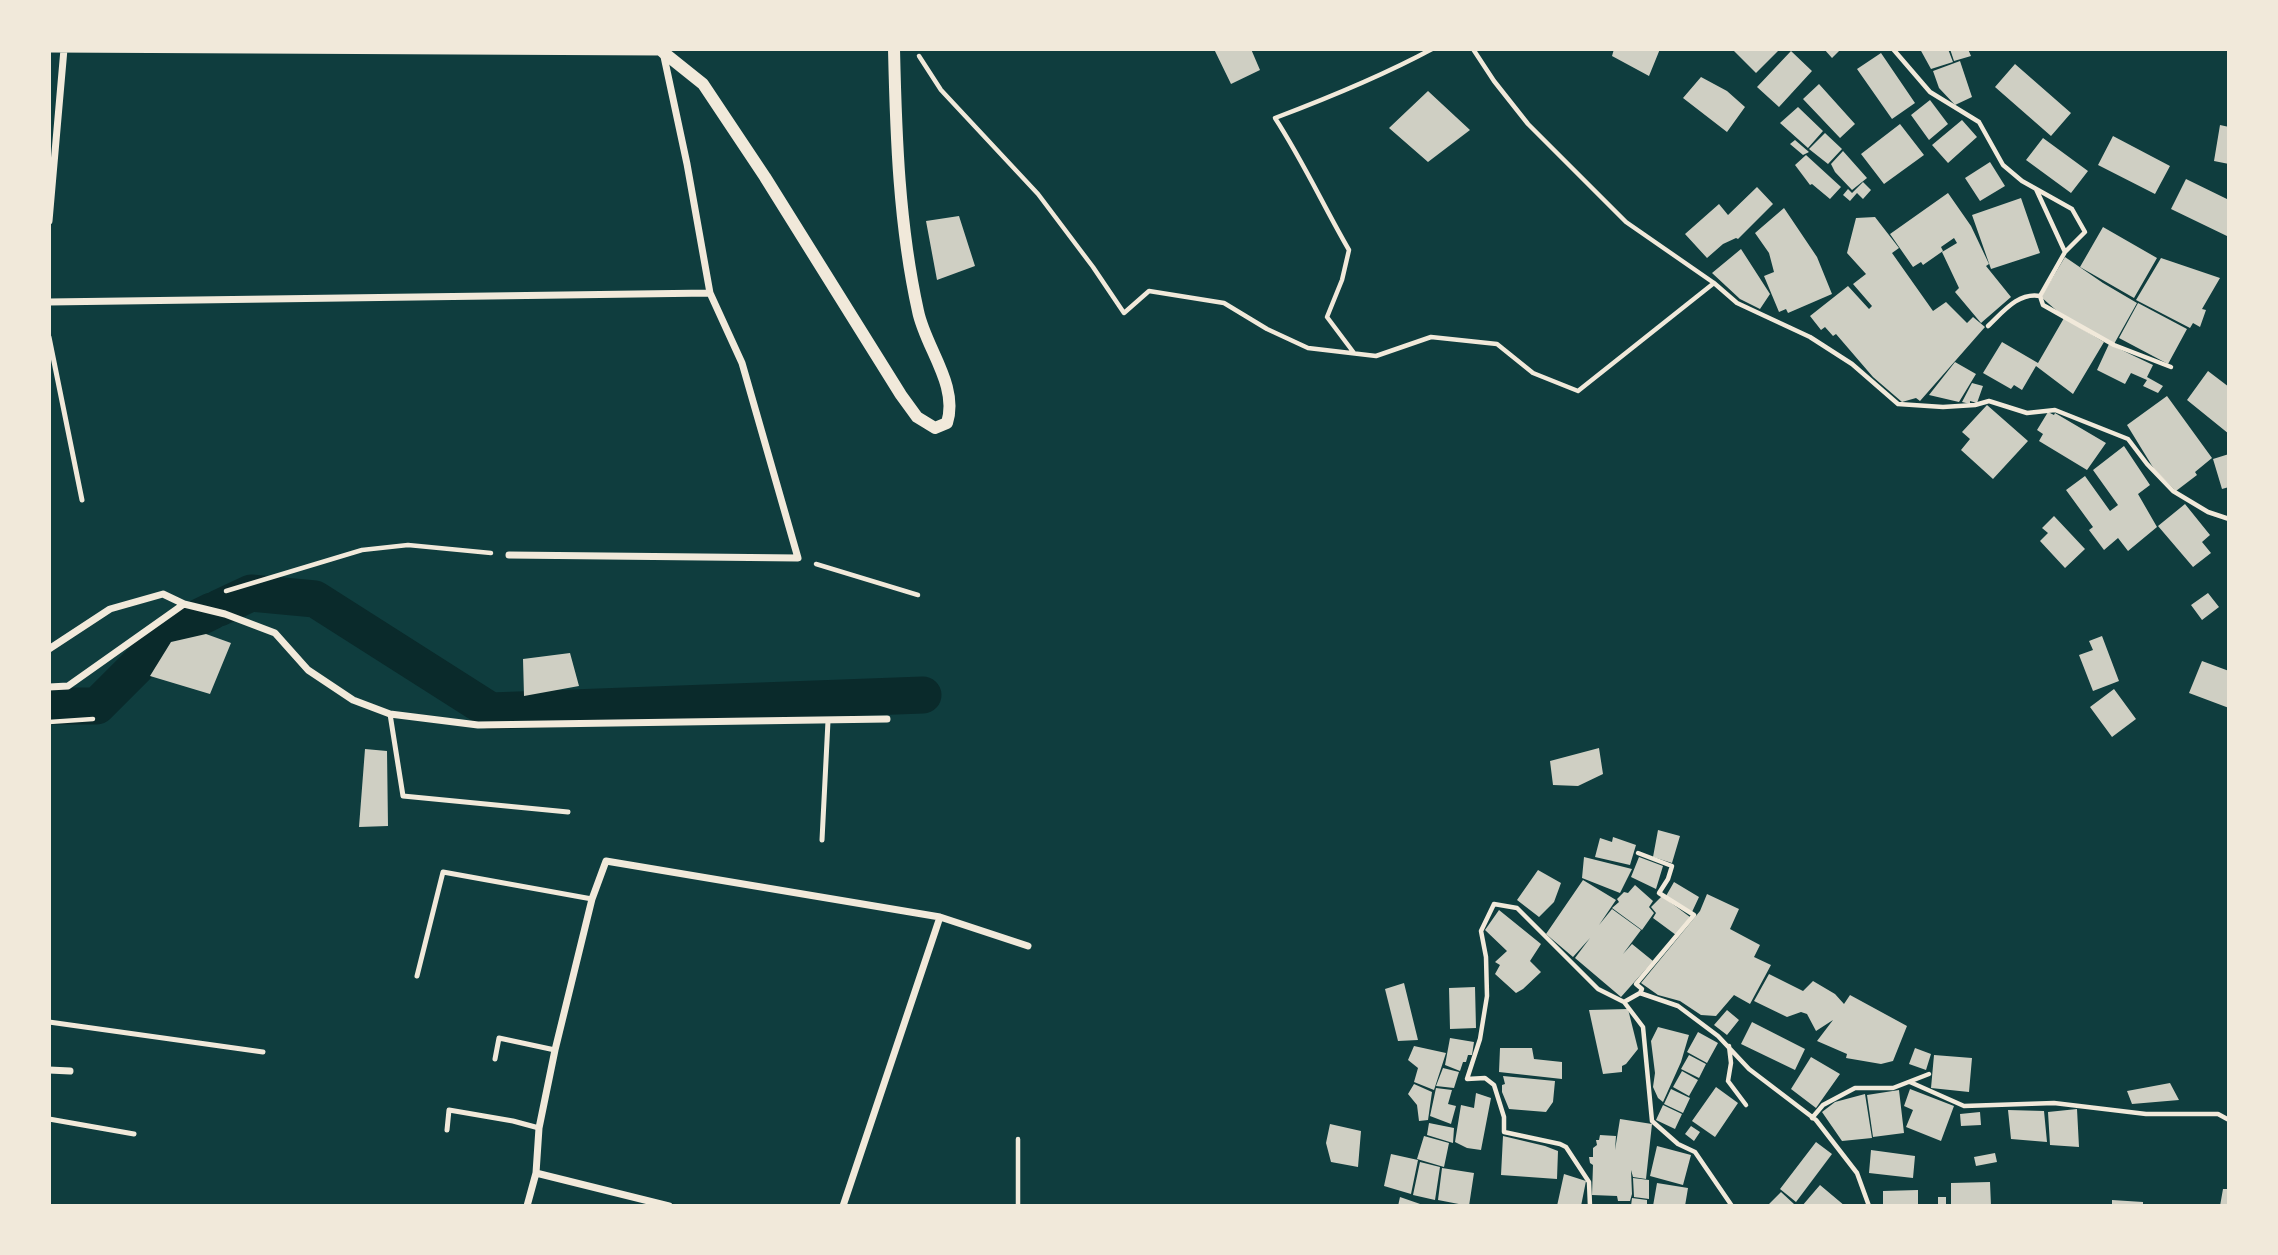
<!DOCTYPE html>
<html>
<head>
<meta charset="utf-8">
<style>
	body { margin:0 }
	#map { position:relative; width:2278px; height:1255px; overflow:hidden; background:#0f3d3e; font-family:"Noto Serif",serif }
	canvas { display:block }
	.frame { position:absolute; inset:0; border:51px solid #f1e9da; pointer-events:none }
</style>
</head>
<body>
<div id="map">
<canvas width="2278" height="1255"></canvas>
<div class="frame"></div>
</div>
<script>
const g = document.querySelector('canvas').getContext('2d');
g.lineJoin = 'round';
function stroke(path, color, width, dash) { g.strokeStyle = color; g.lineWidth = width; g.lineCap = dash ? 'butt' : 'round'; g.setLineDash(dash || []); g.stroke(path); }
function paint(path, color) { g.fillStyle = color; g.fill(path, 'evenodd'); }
const canal = new Path2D(`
	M219,608l32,-15 64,6 176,112 432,-16
	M49,706h48l76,-76 39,-19`);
const building = new Path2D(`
	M1214,49h37l9,21 -29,14z
	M1614,49h46l-11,27 -37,-20z
	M1732,49h48l-24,24z
	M1824,49h17l-9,9z
	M1920,49h28l5,13 -22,7z
	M1950,49h18l3,7 -17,5z
	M1791,51l21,20 -33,36 -22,-20z
	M1881,53l34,50 -23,16 -35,-50z
	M1960,61l12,36 -17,8 -16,-17 -6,-17z
	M2015,64l56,49 -20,23 -56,-49z
	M1701,77l26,14 18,16 -18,25 -44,-34z
	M1819,84l36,40 -15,14 -37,-39z
	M1428,91l42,39 -42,32 -39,-34z
	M1930,100l18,24 -19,16 -18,-25z
	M1798,107l25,24 -15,17 -28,-25z
	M1962,120l15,17 -29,26 -16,-18z
	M1900,124l24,31 -40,29 -23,-30z
	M2220,125l9,2v37l-15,-3z
	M1825,133l17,16 -14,15 -19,-15z
	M2113,136l57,30 -15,28 -57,-29z
	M2043,138l45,33 -17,22 -45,-33z
	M1795,140l14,12 -6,3 -13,-11z
	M1843,151l24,27 -15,12 -17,-18 -4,-8z
	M1806,155l35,32 -11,12 -18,-15 -2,1 -15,-20z
	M1990,162l15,24 -25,15 -15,-23z
	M2186,179l43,21v37l-58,-28z
	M1863,182l8,8 -8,9 -6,-6 -7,8 -7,-6 5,-6 4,4z
	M1757,187l16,17 -35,35 -2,-1 -13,6 -16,14 -22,-24 34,-30 9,11z
	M1948,193l23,33 18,38 -3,2 25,31 -30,26 -26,-31 4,-4 -17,-36 15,-9 -3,-5 -13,9 2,4 -20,14 -2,-3 -8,5 -23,-33z
	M2021,198l19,55 -49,16 -19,-54z
	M1784,208l33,49 15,37 -44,19 -2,-4 -7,3 -15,-36 10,-4 -5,-19 -14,-20z
	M959,216l16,50 -38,14 -11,-59z
	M1875,217l24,31 -7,5 41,58 13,-9 21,21 6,-6 12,10 -65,74 -4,-3 -14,4 -29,-25 -37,-43 -3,2 -8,-9 -4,3 -11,-14 38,-30 21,23 3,-3 -19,-22 13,-10 -19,-21 9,-35z
	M2103,227l54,31 -23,40 -54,-31z
	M1741,249l29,45 -10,15 -20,-10 -28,-26z
	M2065,257l38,26 34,20 -23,41 -50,-27 -23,-20z
	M2161,258l59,20 -18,31 4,1 -6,17 -7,-4 -3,5 -54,-28z
	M2138,303l49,26 -19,35 -49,-26z
	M2064,318l40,24 -31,52 -37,-28 -14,24 -8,-5 -3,4 -28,-16 19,-31 36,21z
	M2109,344l44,21 -6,12 16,9 -5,7 -15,-7 4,-6 -16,-7 -6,11 -28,-14z
	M1955,362l21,12 -17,28 -30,-7z
	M2208,371l21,16v47l-42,-34z
	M1972,383l11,3 -6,17 -7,-2v3l-8,-2z
	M2167,396l45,62 -17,14 2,3 -21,16 -22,-22 -27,-44z
	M1987,405l41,36 -35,38 -32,-29 9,-11 -8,-7z
	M2048,412l6,3 1,-2 51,30 -19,27 -48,-29 4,-7 -6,-4z
	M2124,446l26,39 -12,9 19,33 -29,24 -10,-13 -14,12 -15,-20 4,-3 -27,-37 19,-14 25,35 8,-6 -25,-35z
	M2229,454v33l-7,2 -9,-30z
	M2185,504l25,31 -8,7 9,11 -18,14 -35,-41z
	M2054,516l31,33 -20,19 -25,-27 8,-8 -6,-5z
	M2208,593l11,14 -17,13 -11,-15z
	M206,634l25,9 -21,51 -60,-18 21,-34z
	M2102,636l17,45 -26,10 -14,-36 14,-5 -4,-9z
	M570,653l9,33 -55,10 -1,-37z
	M2202,661l27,10v37l-40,-15z
	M2114,689l22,30 -24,18 -22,-30z
	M1599,748l4,26 -25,12 -25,-1 -3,-24z
	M365,749l22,2 1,75 -29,1z
	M1658,830l22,6 -8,27 -19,-6z
	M1613,837l23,8 -6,20 -35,-8 5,-19 12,4z
	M1584,857l48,12 -12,24 -38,-15z
	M1639,857l24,9 -7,23 -25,-12z
	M1538,870l23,13 -7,19 -15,15 -22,-17z
	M1583,880l33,20 -17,25 13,-16 29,21 -18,24 9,-10 21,17 -32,36 -46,-39 15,-20 -17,19 -27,-23z
	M1674,882l25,15 -7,15 -26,-16z
	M1635,885l18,16 -4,6 5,6 -12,17 -30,-22 7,-6 -2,-3 7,-7 4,1z
	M1707,894l32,15 -9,20 30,16 -6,12 17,8 -21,39 -16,-9 -18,21 -15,-1 -21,-14 -22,-6 -17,-12 59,-72z
	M1662,896l28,21 -14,18 -23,-17 3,-5 -5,-6z
	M1499,910l42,34 -11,17 11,11 -18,17 -7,4 -21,-19 5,-9 -5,-3 12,-11 -22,-21z
	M1769,974l34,17 10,-10 22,13 9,10 6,-9 57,31 -14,35 -12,3 -35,-6 1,-4 -30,-13 16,-21 -17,11 -9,-17 -6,-2 -14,5 -33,-16z
	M1404,983l14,57 -20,1 -13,-52z
	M1475,987l1,41 -26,1 -1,-41z
	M1628,1009l10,40 -12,15 -4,2v6l-19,2 -14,-64z
	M1727,1010l12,10 -12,15 -13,-10z
	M1752,1022l53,27 -10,21 -54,-26z
	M1658,1027l31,8 -8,27 -18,40 -5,-4 -5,-11 2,-14 -4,-32z
	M1698,1032l20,11 -11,20 -20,-11z
	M1450,1038l24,4 -2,13h-4l-2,7h-3l-3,9 -15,-6z
	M1414,1046l32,7 -12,37 -20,-8 4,-14 -10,-8z
	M1500,1048h32l2,11 28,3v17l-63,-7z
	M1915,1048l16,6 -5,16 -17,-6z
	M1689,1055l17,9 -7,14 -18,-9z
	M1934,1055l38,3 -3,34 -38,-4z
	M1811,1057l29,17 -24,34 -25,-19z
	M1443,1068l16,4 -5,16 -18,-2z
	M1682,1071l16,9 -9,16 -16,-9z
	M1503,1076l52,5 -2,21 -7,10 -37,-3 -7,-17v-7l3,-1z
	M2170,1083l9,17 -47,4 -5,-13z
	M1414,1084l18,8 -4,28 -9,1 -2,-16 -9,-11z
	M1716,1087l22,16 -23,34 -23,-16z
	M1436,1088l16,2 -4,14 8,2 -5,18 -21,-8z
	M1671,1089l19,9 -7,15 -19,-9z
	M1910,1089l44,17 -13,35 -35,-14 7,-17 -9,-4z
	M1899,1090l5,43 -31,4 -6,-42z
	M1476,1093l15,5 -10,52 -14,-2 -12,-6 6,-37 13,3z
	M1865,1094l7,44 -30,3 -20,-29 13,-10z
	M1663,1105l19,9 -7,15 -19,-9z
	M2077,1109l2,38 -29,-2 -2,-33z
	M2008,1110l36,1 3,31 -36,-3z
	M1980,1112l1,13 -20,1 -1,-12z
	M1620,1119l32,5 -6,55 -13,-2 -2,-7 1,24 -2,7h-12l-1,-5 -25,-1 1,-30 -3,-2 -1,-6h4v-9l4,-3 -1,-5h3l1,-5 16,1 -1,14z
	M1429,1123l25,5 -1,15 -26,-8z
	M1330,1124l31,7 -3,36 -27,-5 -5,-19z
	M1691,1126l9,6 -6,9 -9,-7z
	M1424,1136l25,7 -5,24 -27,-8z
	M1503,1136l42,10 13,5 -1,28 -56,-4z
	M1816,1142l16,12 -36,48 -16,-13z
	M1657,1146l34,9 -8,30 -33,-9z
	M1871,1150l44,6 -2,22 -44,-5z
	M1995,1153l2,9 -21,4 -2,-9z
	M1391,1154l27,6 -7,34 -27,-8z
	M1420,1162l20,5 -5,33 -22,-5z
	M1442,1168l32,5 -5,33 -31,-6z
	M1564,1174l22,7 -5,25h-24z
	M1633,1178l16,2v19l-15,-2z
	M1990,1182l1,24h-40v-23z
	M1657,1183l31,5 -3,18h-32z
	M1820,1185l25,21h-43z
	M2223,1189h6v17h-9z
	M1918,1190v16h-35v-15z
	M1781,1192l13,12 -27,2z
	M1400,1197l23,8v1h-25z
	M1938,1197h8v9h-8z
	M1632,1198l15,2v6h-16z
	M2112,1200l31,2v4h-31z`);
const path = new Path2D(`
	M1473,49l21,32 34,43 98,98 88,61 23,20 73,34 42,27 46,40 45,3 32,-2 14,-4 38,12 28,-3 73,29 19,25 26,27 35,21 21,7
	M1893,49l37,43 49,30 24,43 19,16 50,28 13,23 -20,20 -25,44 3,9 71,40 57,22
	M919,56l22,34 97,104 55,73 31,46 25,-22 75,12 43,26 41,19 68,8 55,-19 66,7 36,29 45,18 136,-108
	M2036,189l29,63
	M1988,326c15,-14 30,-34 52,-30
	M1354,353l-27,-36 15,-37 7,-30c-25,-43 -46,-89 -74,-132 53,-20 107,-42 157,-69
	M816,564l102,31
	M226,591l136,-41 46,-5 83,8
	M49,722l44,-3
	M1638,853l34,13 -4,13 -9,14 35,22 -58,69 6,5 -2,4
	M1624,1002l16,-9 38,13 40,30 31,33 67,51 41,53 12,33
	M1729,1046l2,17 -3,18 18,24
	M1910,1082l54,24 90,-3 92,11h72l11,6
	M1812,1118l11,-13 32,-17h38l36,-14
	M1018,1206v-67
	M1590,1206l-1,-24 -23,-35 -6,-3 -56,-12v-15l-10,-32 -9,-7 -18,1 13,-40 7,-43 -1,-39 -5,-26 13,-27 23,4 81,81 26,13 19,25 9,94 26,23 17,8 37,54`);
const service = new Path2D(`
	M49,337l33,163
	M390,714l13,82 165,16
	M822,840l6,-119
	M417,976l26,-104 149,27
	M49,1022l214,30
	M495,1059l4,-21 56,12
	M49,1119l85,15
	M447,1130l2,-20 64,11 26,7`);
const minor = new Path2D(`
	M49,49l614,3 24,112 23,129 32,70 56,195 -289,-3
	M49,221l15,-172
	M49,302l661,-9
	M49,649l61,-40 53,-15 21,10
	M49,687l19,-1 116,-82 41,10 50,19 33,37 45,30 37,14 88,11 409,-6
	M49,1070l21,1
	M536,1173l133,33
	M527,1206l9,-33 3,-45 16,-78 37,-151 14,-38 334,56 88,29
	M843,1206l97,-289`);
const tertiary = new Path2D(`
	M662,49l1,3 40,32 62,93 136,218 16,22 18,11 12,-5c12,-38 -22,-76 -29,-112 -19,-86 -22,-174 -24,-262`);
stroke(canal, '#0a2a2b', 37);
paint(building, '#cfcfc3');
stroke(path, '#f1e9da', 4.5);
stroke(service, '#f1e9da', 5);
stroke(minor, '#f1e9da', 7);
stroke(tertiary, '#f1e9da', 12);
</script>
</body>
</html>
